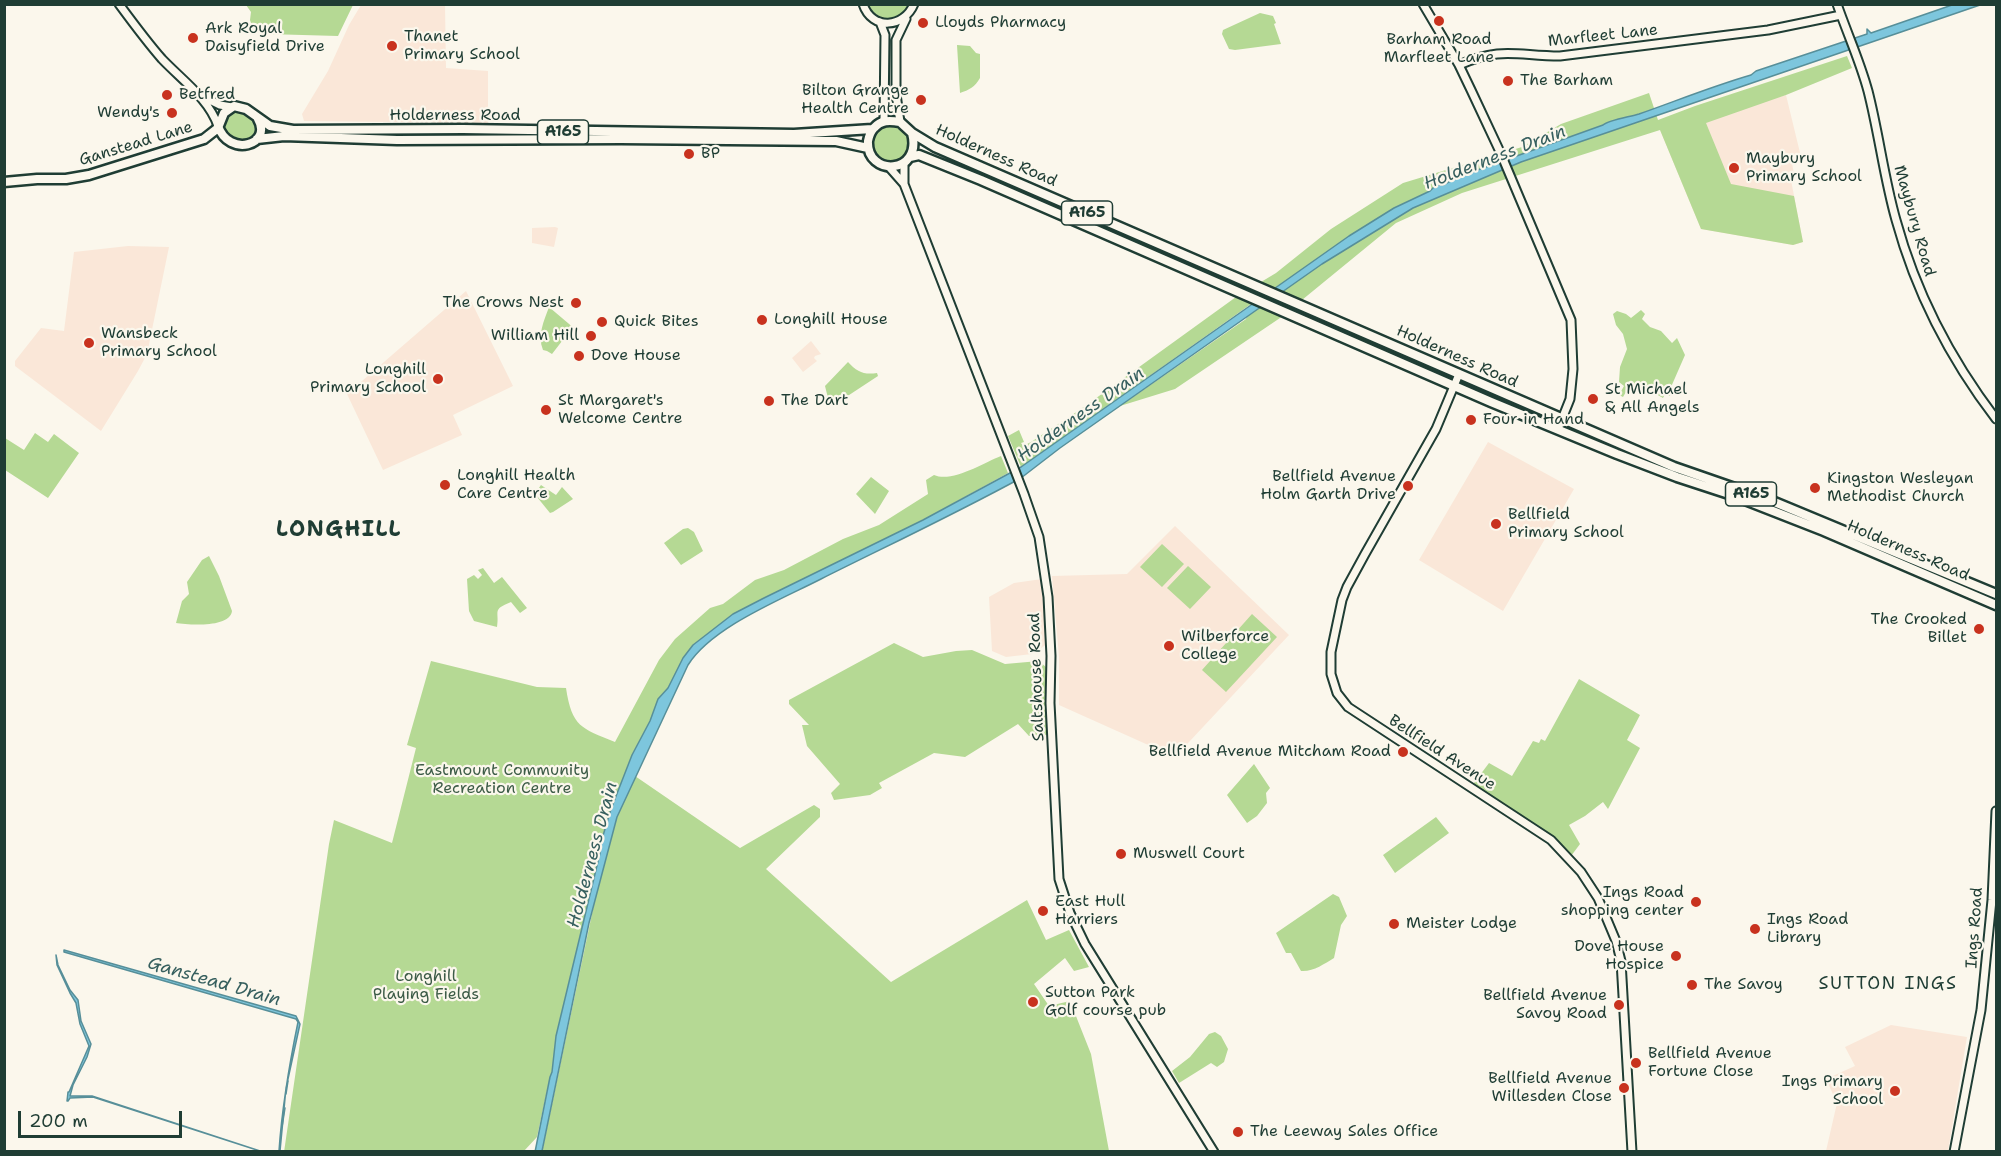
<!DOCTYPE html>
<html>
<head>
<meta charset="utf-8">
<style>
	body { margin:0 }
	#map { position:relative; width:2001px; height:1156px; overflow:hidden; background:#fbf7ec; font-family:"Shantell Sans",sans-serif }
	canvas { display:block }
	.frame { position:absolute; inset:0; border:6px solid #1f3d34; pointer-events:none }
	.scale { position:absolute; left:18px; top:1111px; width:164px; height:27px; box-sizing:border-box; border:3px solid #1f3d34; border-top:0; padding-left:8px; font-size:18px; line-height:21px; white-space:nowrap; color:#1f3d34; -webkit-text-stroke:4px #fbf7ec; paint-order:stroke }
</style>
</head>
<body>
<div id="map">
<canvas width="2001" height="1156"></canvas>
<div class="frame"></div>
<div class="scale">200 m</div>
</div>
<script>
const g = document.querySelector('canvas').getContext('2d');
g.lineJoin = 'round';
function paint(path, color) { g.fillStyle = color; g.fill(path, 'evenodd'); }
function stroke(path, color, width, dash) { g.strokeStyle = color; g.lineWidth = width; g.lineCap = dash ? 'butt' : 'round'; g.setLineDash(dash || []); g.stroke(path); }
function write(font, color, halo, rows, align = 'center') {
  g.font = font + ' "Shantell Sans",sans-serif'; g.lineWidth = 4.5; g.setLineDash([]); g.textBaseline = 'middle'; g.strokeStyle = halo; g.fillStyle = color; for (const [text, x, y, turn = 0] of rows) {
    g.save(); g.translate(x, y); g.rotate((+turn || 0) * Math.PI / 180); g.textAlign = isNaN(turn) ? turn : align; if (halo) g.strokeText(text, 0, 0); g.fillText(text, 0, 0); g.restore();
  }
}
const built = new Path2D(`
	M361,5h84l1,63 42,3v52l-184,-2 -2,-7 26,-43 21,-46z
	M1786,95l16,66 -10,2 2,11 -4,1 13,67 -10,3 -92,-16 -41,-99z
	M555,227l3,1 -4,19 -22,-4v-15z
	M128,246l41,1 -22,107 -9,17 -37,60 -86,-65v-5l26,-33 23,3 10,-79z
	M466,291l47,95 -60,29 9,20 -79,35 -36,-76z
	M811,341l10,13 -6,2 -1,2 3,3 -14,11 -11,-14z
	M1488,442l86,47 -71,122 -84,-51z
	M1175,526l114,109 -114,122 -116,-52v-48l-7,-81 75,-2z
	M1042,579l5,65 -15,10 -26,3 -14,-6 -3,-54 25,-14z
	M1891,1025l76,12 -19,114h-122l11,-48 -11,-24 29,-13 -10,-19z`);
const green = new Path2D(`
	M246,5h107l-15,31 -71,-2 -14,-5 -3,-9 1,-8z
	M868,5h42c-11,18 -32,18 -42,0z
	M1260,13l13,3 3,7 -2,1 7,20 -46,6 -6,-1 -7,-15 1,-4z
	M957,45l13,1 6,7 4,1v24c-5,9 -11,12 -20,15z
	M1847,56l5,12 -66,27 -80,28 25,61 63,12 9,46 -10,3 -92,-16 -41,-99 -198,63 -66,30 -116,95 -105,71 -55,17 126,-87 5,-15 -230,163 -13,-31 11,-6 5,12 -3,1 2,3 8,-4 50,-33 155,-112 40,-24 55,-44 72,-46 119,-36 39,-23 88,-31 9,27 37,-14z
	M235,110c16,3 28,16 15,30l-13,2c-10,-7 -15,-11 -14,-24z
	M872 144a19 19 0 1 1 38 0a19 19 0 1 1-38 0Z
	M549,307l26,22 -4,5 -2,-2 -17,22 -5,-3 -4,-1c-6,-15 1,-29 6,-43z
	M1641,310l4,4 -3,5 8,8 11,4 11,12 5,-5 8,17 -14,32 -1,9 -5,-2 -2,4 -14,-8 -19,-5 -7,12 -4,-2 5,-9 -5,-4 1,-15 7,-18 -4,-15 -7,-9 -3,-11 4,-3 9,3 5,4z
	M848,362c9,10 16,13 29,11l1,3 -38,25 -11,1 -4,-16z
	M35,433l13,9 6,-8 25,19 -31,45 -43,-28v-32l19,12z
	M1001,456l7,17 -85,47 -189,94 -41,31 -10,13 -15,30 -10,11 -8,22 -18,34 -21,54 -9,30 -2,14 -44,183 -4,36 -2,5 -13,60 -13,14 -240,1 45,-308 5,-24 58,23 24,-95 -9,-3 24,-84 106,26 29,1c6,39 15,40 49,54l44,-82 16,-21 35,-31 13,-4 32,-24 29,-10 59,-31 36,-14 49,-31 -2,-14 8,-5c18,8 49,-12 67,-19z
	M871,477l18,14 -14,23 -19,-20z
	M541,485l15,10 6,-8 11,12 -20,13 -3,1 -13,-16 -1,-5z
	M688,528l6,4 9,19 -22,14 -17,-22 19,-14z
	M1162,544l22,20 -22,23 -22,-20z
	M209,556l10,20 13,35c-2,17 -43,14 -56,12l6,-22 7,-7 -2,-12 15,-22z
	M1188,566l23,21 -21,22 -23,-21z
	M483,568l11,15 8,-6 25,31 -7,5 -9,-11c-20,8 -11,9 -14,25l-23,-6 -5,-10 -2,-32 7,-4 4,4 4,-4 -4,-5z
	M1252,614l25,23 -51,55 -24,-22z
	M894,643l29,14 33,-6 16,-1 33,14 34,-3 8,7v67l-18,1 -11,-12 -53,33 -31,-4 -55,30 3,5 -12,7 -36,5 -3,-7 9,-9 -33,-38 -5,-21h7l-20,-21v-4z
	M1579,679l61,36 -13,25 13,8 -32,61 -5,-7 -18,14 -16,9 11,19 -9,12 -100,-69 18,-24 23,13 21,-35 6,2 2,-4 4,2z
	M1254,764l16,24 -4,5 1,10 -10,13 -10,7 -20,-28z
	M635,776l105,72 74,-43 6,4v8l-54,52 125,113 136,-82 19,40 23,-10 20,37 -15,4 -9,-13 -31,26 15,22 21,-5 21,53 18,97 -567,1 59,-281 16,-54z
	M1436,817l13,16 -54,40 -12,-18z
	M1333,894l6,3 8,19 -6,9 -7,33c-10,6 -21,14 -33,13l-10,-18h-5l-10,-20z
	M1215,1032l6,4 7,13 -4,13 -7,5 -6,-4 -32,20 -7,-12 18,-14 19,-23z`);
const water = new Path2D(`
	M1952,5h28l-459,157 -108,46 -91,56 -262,184 -39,30c-66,36 -134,68 -200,101 -41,21 -109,48 -133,86l-71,152 -28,106 -47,228 -7,1 15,-75 2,-5 4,-36 44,-183 2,-14 9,-30 21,-54 18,-34 8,-22 10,-11 15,-30 10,-13 40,-31 31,-16 159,-78 98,-53 328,-231 45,-28 36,-17 6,-6h7l15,-8 145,-52c6,-5 26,-8 36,-11 37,-13 74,-28 112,-39l5,-4 111,-37v-5l4,4z
	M64,950l232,66 4,8 -14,64 -6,63h-1c3,-44 10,-85 19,-129l-2,-3 -232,-67z
	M56,955l2,10 12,25 8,10 3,21 10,23 -4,13 -14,28 -3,11h22l168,55 -167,-54 -23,1 -2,3h-1l1,-9h1l20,-46 -9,-22 -4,-21 -6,-10 -13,-28z`);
const stream = new Path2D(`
	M286,1094l2,-13
	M282,1127l3,-19`);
const secondary = new Path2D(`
	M119,4c14,19 28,38 43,55 20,21 47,40 56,67
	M863,4c9,27 41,24 51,0
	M1423,4l36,61 12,25 30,64 70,166 2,49 -3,30 -12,30
	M1837,4c10,29 23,57 31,87 11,43 16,87 28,129 20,73 55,140 100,199
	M880,22l5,13 -1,86
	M1459,65c42,-19 59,-9 101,-9l208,-26 73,-15
	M202,96l18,9 12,2
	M900,122l-4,-28v-54l10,-21
	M904,163v21l120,310 15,43 9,60 3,59 -1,47 9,176 11,34 15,31 129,208
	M889,167l15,17
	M1459,374l-23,55 -71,125 -18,33 -5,13 -11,52v22l6,19 11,14 203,133 30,32 17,26 18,43 5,20 11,191
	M1954,1152l27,-142 11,-110 4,-89`);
const highway = new Path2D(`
	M218,126c11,32 55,19 40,-7
	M912,133c11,42 -46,44 -44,8 1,-5 2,-9 6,-13 7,-8 15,-8 26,-6l12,11 23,14 739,320 98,34 224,93
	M257,139l27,-3 113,4 224,-1 215,2 32,7
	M910,157l9,-2 62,25 510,222 126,52 60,23 55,18 92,36 172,74
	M4,182l33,-3h29l23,-4 115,-36 14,-11 6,-15 10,-7 12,3 24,17 23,4 170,-1 331,5 78,-5`);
const markers = [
	[1439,21,6,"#c8321e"],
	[923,23,6,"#c8321e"],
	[193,38,6,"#c8321e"],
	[392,46,6,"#c8321e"],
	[1508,81,6,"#c8321e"],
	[167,95,6,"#c8321e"],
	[921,100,6,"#c8321e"],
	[172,113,6,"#c8321e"],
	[689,154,6,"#c8321e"],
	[1734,168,6,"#c8321e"],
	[576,303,6,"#c8321e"],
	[762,320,6,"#c8321e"],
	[602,322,6,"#c8321e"],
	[591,336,6,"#c8321e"],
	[89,343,6,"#c8321e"],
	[579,356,6,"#c8321e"],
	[438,379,6,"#c8321e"],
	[1593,399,6,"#c8321e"],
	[769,401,6,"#c8321e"],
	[546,410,6,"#c8321e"],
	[1471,420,6,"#c8321e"],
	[445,485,6,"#c8321e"],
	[1408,486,6,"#c8321e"],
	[1815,488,6,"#c8321e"],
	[1496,524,6,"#c8321e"],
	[1979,629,6,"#c8321e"],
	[1169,646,6,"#c8321e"],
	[1403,752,6,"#c8321e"],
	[1121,854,6,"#c8321e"],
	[1696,902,6,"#c8321e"],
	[1043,911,6,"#c8321e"],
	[1394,924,6,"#c8321e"],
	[1755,929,6,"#c8321e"],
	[1676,956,6,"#c8321e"],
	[1692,985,6,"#c8321e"],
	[1033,1002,6,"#c8321e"],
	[1619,1005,6,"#c8321e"],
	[1636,1063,6,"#c8321e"],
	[1624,1088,6,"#c8321e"],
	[1895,1091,6,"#c8321e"],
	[1238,1132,6,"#c8321e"]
];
const shields = [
	[563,132,51],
	[1087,213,51],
	[1751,494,51]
];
const shieldNames = [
	["A165",563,132],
	["A165",1087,213],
	["A165",1751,494]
];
const poiNames = [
	["Lloyds Pharmacy",935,23],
	["Ark Royal",205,29],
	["Daisyfield Drive",205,47],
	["Thanet",404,37],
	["Primary School",404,55],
	["Barham Road",1439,40,"center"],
	["Marfleet Lane",1439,58,"center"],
	["The Barham",1520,81],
	["Bilton Grange",909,91,"right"],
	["Health Centre",909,109,"right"],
	["Betfred",179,95],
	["Wendy's",160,113,"right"],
	["BP",701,154],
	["Maybury",1746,159],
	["Primary School",1746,177],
	["The Crows Nest",564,303,"right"],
	["Longhill House",774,320],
	["Quick Bites",614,322],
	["Wansbeck",101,334],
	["Primary School",101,352],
	["William Hill",579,336,"right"],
	["Dove House",591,356],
	["Longhill",426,370,"right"],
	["Primary School",426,388,"right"],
	["St Michael",1605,390],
	["& All Angels",1605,408],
	["St Margaret's",558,401],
	["Welcome Centre",558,419],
	["The Dart",781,401],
	["Four in Hand",1483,420],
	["Longhill Health",457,476],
	["Care Centre",457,494],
	["Bellfield Avenue",1396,477,"right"],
	["Holm Garth Drive",1396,495,"right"],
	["Kingston Wesleyan",1827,479],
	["Methodist Church",1827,497],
	["Bellfield",1508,515],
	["Primary School",1508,533],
	["The Crooked",1967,620,"right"],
	["Billet",1967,638,"right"],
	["Wilberforce",1181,637],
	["College",1181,655],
	["Bellfield Avenue Mitcham Road",1391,752,"right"],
	["Muswell Court",1133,854],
	["Ings Road",1684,893,"right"],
	["shopping center",1684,911,"right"],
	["East Hull",1055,902],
	["Harriers",1055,920],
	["Ings Road",1767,920],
	["Library",1767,938],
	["Meister Lodge",1406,924],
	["Dove House",1664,947,"right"],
	["Hospice",1664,965,"right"],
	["The Savoy",1704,985],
	["Sutton Park",1045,993],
	["Golf course pub",1045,1011],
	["Bellfield Avenue",1607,996,"right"],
	["Savoy Road",1607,1014,"right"],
	["Bellfield Avenue",1648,1054],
	["Fortune Close",1648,1072],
	["Bellfield Avenue",1612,1079,"right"],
	["Willesden Close",1612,1097,"right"],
	["Ings Primary",1883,1082,"right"],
	["School",1883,1100,"right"],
	["The Leeway Sales Office",1250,1132]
];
const streetNames = [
	["Marfleet Lane",1603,36,-6],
	["Holderness Road",455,116],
	["Ganstead Lane",136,144,-17],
	["Holderness Road",996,156,24],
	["Maybury Road",1914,221,74],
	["Holderness Road",1457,357,24],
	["Holderness Road",1908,551,23],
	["Saltshouse Road",1037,677,-92],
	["Bellfield Avenue",1442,753,33],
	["Ings Road",1975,928,-86]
];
const parkNames = [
	["Eastmount Community",502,771],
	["Recreation Centre",502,789],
	["Longhill",426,977],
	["Playing Fields",426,995]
];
const waterNames = [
	["Holderness Drain",1495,158,-21],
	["Holderness Drain",1081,415,-35],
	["Holderness Drain",593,855,-75],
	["Ganstead Drain",214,982,16]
];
const neighbourhoodNames = [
	["SUTTON INGS",1888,984]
];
const districtNames = [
	["LONGHILL",339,530]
];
paint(built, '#fae7d8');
paint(green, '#b5d994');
paint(water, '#7dc6dd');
stroke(water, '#578f99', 1.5);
stroke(stream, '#578f99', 1.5);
stroke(secondary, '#1f3d34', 11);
stroke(highway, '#1f3d34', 13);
stroke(secondary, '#fbf7ec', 7);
stroke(highway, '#fbf7ec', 8);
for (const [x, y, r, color] of markers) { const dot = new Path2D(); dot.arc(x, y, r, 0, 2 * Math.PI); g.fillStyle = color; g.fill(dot); stroke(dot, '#fbf7ec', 2); }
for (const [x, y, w] of shields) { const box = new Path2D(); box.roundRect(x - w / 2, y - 12, w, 24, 4.5); g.fillStyle = '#fbf7ec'; g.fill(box); stroke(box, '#1f3d34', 1.5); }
write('bold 15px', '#1f3d34', null, shieldNames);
write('16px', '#1f3d34', '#fbf7ec', poiNames, 'left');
write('16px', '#1f3d34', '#fbf7ec', streetNames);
write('16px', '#3d5c47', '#fbf7ec', parkNames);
write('italic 18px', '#365f5e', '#fbf7ec', waterNames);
g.letterSpacing = '1.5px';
write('18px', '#1f3d34', '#fbf7ec', neighbourhoodNames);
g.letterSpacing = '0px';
g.letterSpacing = '1.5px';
write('bold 22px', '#1f3d34', '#fbf7ec', districtNames);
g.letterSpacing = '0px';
</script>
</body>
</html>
